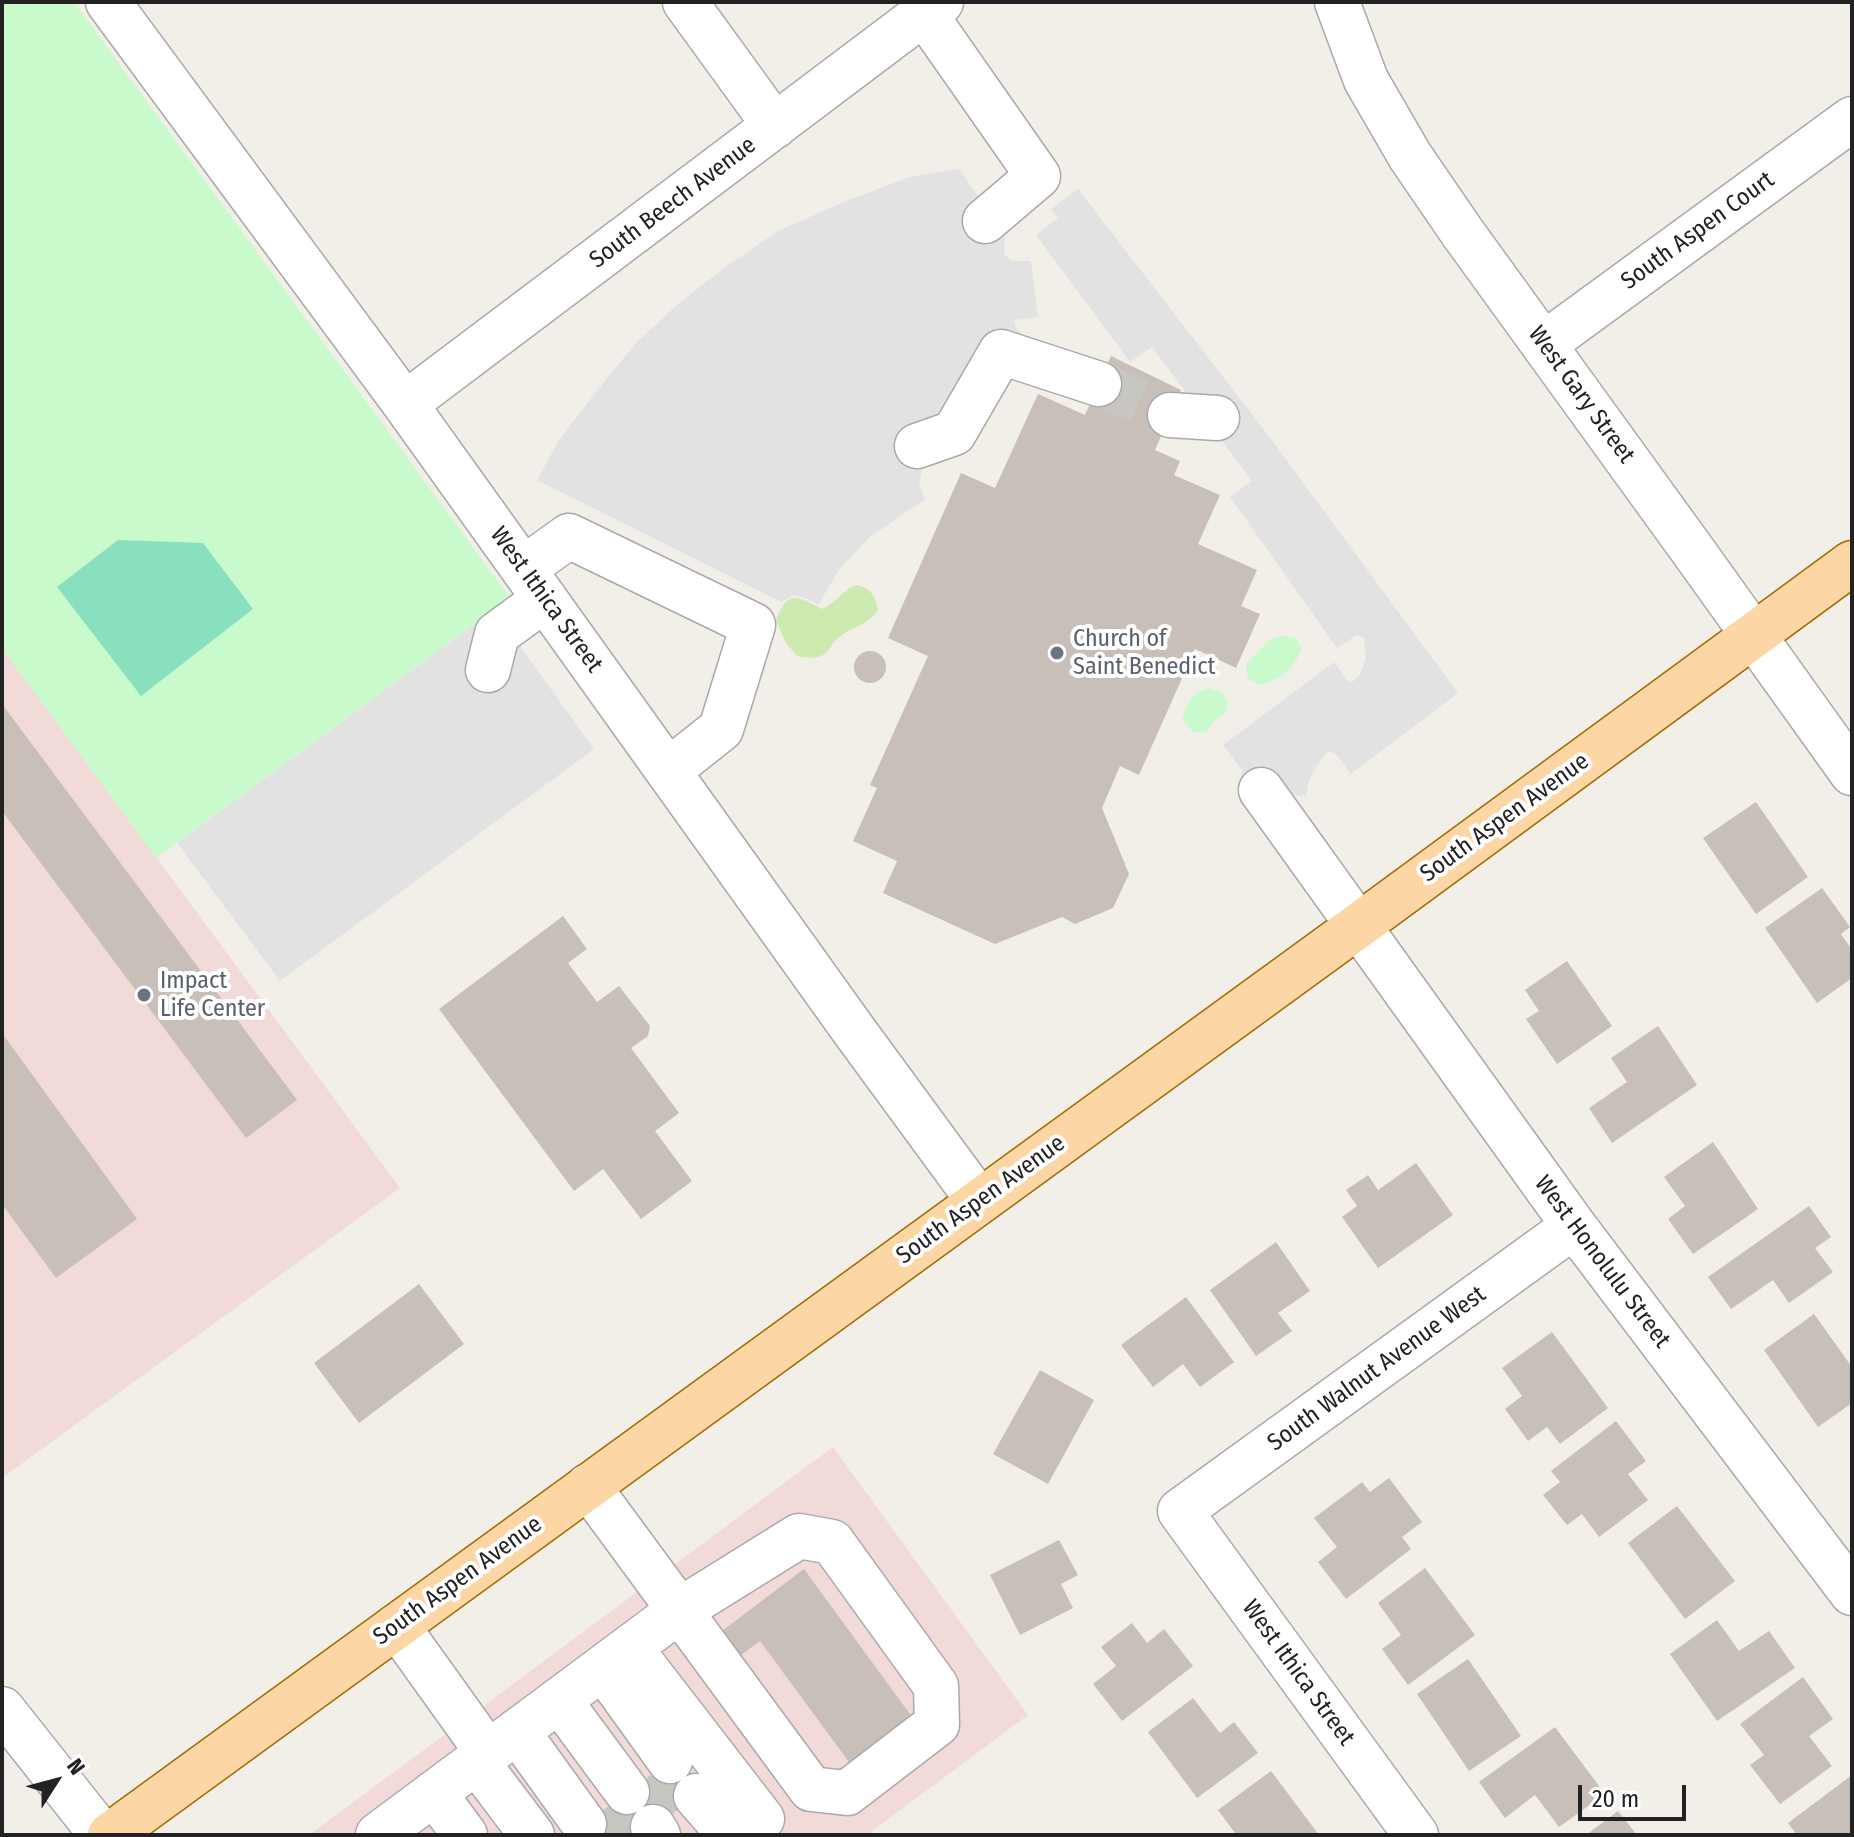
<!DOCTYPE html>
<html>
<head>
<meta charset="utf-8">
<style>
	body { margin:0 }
	#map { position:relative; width:1854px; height:1837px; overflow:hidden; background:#f2efe9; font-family:"Fira Sans Condensed",sans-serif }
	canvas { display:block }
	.frame { position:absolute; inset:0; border:4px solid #222; pointer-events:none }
	.north { position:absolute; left:16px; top:1741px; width:80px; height:80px; -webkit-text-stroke:6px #fff; paint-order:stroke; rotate:54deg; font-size:22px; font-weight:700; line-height:32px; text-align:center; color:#222 }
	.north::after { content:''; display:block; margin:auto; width:28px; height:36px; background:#222; clip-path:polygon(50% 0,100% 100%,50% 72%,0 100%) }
	.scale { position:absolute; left:1578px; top:1785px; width:108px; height:36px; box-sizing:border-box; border:4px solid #222; border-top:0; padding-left:10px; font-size:24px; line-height:28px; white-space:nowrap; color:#222; -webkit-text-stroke:6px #fff; paint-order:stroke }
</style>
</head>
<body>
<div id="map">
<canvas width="1854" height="1837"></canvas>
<div class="frame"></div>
<div class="north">N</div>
<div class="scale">20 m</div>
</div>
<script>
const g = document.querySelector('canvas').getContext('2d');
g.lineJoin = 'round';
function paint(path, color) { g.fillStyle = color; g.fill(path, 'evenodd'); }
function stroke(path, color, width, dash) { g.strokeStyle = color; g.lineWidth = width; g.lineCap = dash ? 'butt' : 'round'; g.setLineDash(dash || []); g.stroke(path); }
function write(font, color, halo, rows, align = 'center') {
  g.font = font + ' "Fira Sans Condensed",sans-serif'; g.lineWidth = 8; g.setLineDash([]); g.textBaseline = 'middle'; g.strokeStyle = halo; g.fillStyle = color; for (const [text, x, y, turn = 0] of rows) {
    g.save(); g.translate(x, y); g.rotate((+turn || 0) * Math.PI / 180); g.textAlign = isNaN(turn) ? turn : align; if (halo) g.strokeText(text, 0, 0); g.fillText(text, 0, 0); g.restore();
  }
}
const commercial = new Path2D(`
	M2,648l398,540 -398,290z
	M833,1447l195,268 -161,120h-558z`);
const grass = new Path2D(`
	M857,585c14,3 19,12 21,25 -10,16 -29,17 -42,30 -5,5 -7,12 -13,15 -8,4 -17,3 -26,1l-11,-13 -10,-22c11,-33 22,-24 46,-12 16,-7 21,-20 35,-24z`);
const park = new Path2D(`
	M2,2h72l436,596 -354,260 -154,-210z
	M1283,636l12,1 6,10c-4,20 -22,34 -42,38l-12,-7 -1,-13 23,-25z
	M1209,688l13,5 6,8 -3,12 -13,10 -6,10 -14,-2 -10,-12c6,-17 9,-25 27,-31z`);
const pitch = new Path2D(`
	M118,540l85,3 50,66 -112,87 -84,-109z`);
const parking = new Path2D(`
	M959,169l46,65 -1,20 8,7h19l7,56 -24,3 2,8 6,7 -10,44 -18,13 -36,63 -36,14 -3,15 6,15 -55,38 -30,31 -22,37 -9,-6 -15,-4 -12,7 -245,-122 22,-40 37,-48 39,-48 44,-41 48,-37 51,-35 68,-30 64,-24z
	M1078,189l190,246 190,258 -107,81 -15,-20 -8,-3 -10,13 -9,16 -3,16 -67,-3 3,-23 -19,-25 111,-83 13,18 5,2 8,-7 6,-17 -2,-20 -7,-3 -20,13 -107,-151 22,-16 -100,-134 -22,15 -94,-127 22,-17 -7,-9z
	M494,610l100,139 -314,232 -103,-138z`);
const building = new Path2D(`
	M1111,356l70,34 -26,60 25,11 -6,14 46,20 -22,49 59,26 -16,36 19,8 -24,54 -41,-19 -56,126 -19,-9 -18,42 27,66 -16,34 -38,16 -13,-7 -67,27 -112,-51 14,-32 -44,-20 24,-53 -7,-3 58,-129 -40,-18 73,-165 34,15 43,-94 47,21z
	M854 667a16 16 0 1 1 32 0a16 16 0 1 1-32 0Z
	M1201,660l17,8 -5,10 -17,-8z
	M2,704l295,396 -51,38 -244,-327z
	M1756,802l52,75 -52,37 -53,-76z
	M1822,888l28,39 -9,7 11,16v28l-35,25 -52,-75z
	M563,916l24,33 -19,14 29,39 22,-16 31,40 -2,10 -17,12 48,65 -24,18 37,50 -51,38 -38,-50 -29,22 -135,-182z
	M1567,961l45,65 -55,38 -31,-45 13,-8 -14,-21z
	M1658,1026l39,59 -85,58 -23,-35 38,-26 -16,-24z
	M2,1033l135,186 -81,59 -54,-74z
	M1713,1142l45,67 -65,45 -25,-35 17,-13 -21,-29z
	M1416,1163l37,52 -75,53 -36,-51 15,-11 -11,-16 22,-15 10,15z
	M1809,1206l22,31 -16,11 18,24 -44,31 -16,-23 -42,29 -23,-32z
	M1276,1242l34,49 -32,22 14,18 -36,25 -46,-66z
	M419,1284l45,60 -105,79 -45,-60z
	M1186,1297l48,65 -34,25 -17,-23 -30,23 -32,-42z
	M1814,1314l38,53v36l-34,24 -54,-77z
	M1552,1332l56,76 -48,36 -13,-17 -19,14 -23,-32 17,-13 -20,-28z
	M1040,1370l54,30 -46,84 -55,-30z
	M1616,1421l30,40 -18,13 20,26 -49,37 -17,-23 -15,11 -24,-30 17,-13 -9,-11z
	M1389,1478l33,44 -20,15 9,12 -65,50 -28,-37 19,-15 -23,-29 48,-36 8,10z
	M1677,1506l58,75 -50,38 -57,-76z
	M1059,1540l19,35 -17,9 12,24 -53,27 -30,-60z
	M1425,1568l50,67 -67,50 -26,-36 19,-14 -23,-32z
	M804,1569l111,152 -63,45 -92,-125 -19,14 -19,-24z
	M1717,1620l22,31 30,-20 26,37 -78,53 -47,-67z
	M1132,1623l15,20 17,-14 29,37 -71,55 -29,-37 23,-18 -15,-19z
	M1468,1659l53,77 -52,35 -52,-77z
	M1803,1677l30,42 -24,17 23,30 -52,38 -30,-39 14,-10 -24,-31z
	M1193,1698l27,35 14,-11 24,31 -61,45 -49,-66z
	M1555,1727l50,67 -46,33 -24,-32 -30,23 -26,-36z
	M678,1756l25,35 -60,44h-73z
	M1271,1771l48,64h-86l2,-2 -17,-23z
	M1852,1775v60h-55l-9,-12z
	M1618,1811l19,24h-51z`);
const minorTunnel = new Path2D(`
	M1099,384l71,31
	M651,1775l26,35
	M606,1808l20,27`);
const minor = new Path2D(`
	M108,2l297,402 450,628 124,169
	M685,2l90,124
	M1337,2l29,78 44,76 52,76 234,323 156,218
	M924,13l114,163 -53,45
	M1544,344l308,-225
	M405,404l519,-391 17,-11
	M1170,415l47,3
	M917,446l37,-13 47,-81 98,32
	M523,569l46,-33 184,89 -32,104 -53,42
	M488,670l9,-36 48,-35
	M1261,790l313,436 278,367
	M397,1626l91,127
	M630,1648l132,171 -21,16
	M603,1668l67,93
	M559,1700l68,92
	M2,1709l100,126
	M517,1731l67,93
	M476,1761l56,74
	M434,1793l31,42
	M696,1796l34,39
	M653,1827l5,8
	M378,1835l302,-225 119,-74 33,6 104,144 1,38 -90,69 -36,-4 -223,-303
	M1416,1835l-236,-324 394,-285`);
const major = new Path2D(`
	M110,1835l1248,-909 494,-363`);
const markers = [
	[1057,653,8,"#6b7280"],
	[144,995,8,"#6b7280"]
];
const streetNames = [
	["South Beech Avenue",673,203,-37],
	["South Aspen Court",1698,231,-36],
	["West Gary Street",1581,395,54],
	["West Ithica Street",546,600,54],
	["South Aspen Avenue",1505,818,-36],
	["South Aspen Avenue",981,1200,-36],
	["West Honolulu Street",1602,1262,53],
	["South Walnut Avenue West",1377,1369,-36],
	["South Aspen Avenue",458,1581,-36],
	["West Ithica Street",1298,1673,54]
];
const worshipNames = [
	["Church of",1073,639],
	["Saint Benedict",1073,667],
	["Impact",160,981],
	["Life Center",160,1009]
];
paint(commercial, '#f2dad9');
paint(grass, '#cdebb0');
paint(park, '#c8facc');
paint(pitch, '#88e0be');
paint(parking, '#e2e2e2');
paint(building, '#c7bfb8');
stroke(minorTunnel, '#c8c6c1', 44, [44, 22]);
stroke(minor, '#a9a9a9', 47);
stroke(major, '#a06b00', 47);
stroke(minor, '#fff', 44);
stroke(major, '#fcd6a4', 44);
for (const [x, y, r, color] of markers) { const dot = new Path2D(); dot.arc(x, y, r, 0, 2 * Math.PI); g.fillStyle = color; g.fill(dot); stroke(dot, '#fff', 3); }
write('24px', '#222', '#fff', streetNames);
write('24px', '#5b616d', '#fff', worshipNames, 'left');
</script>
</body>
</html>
